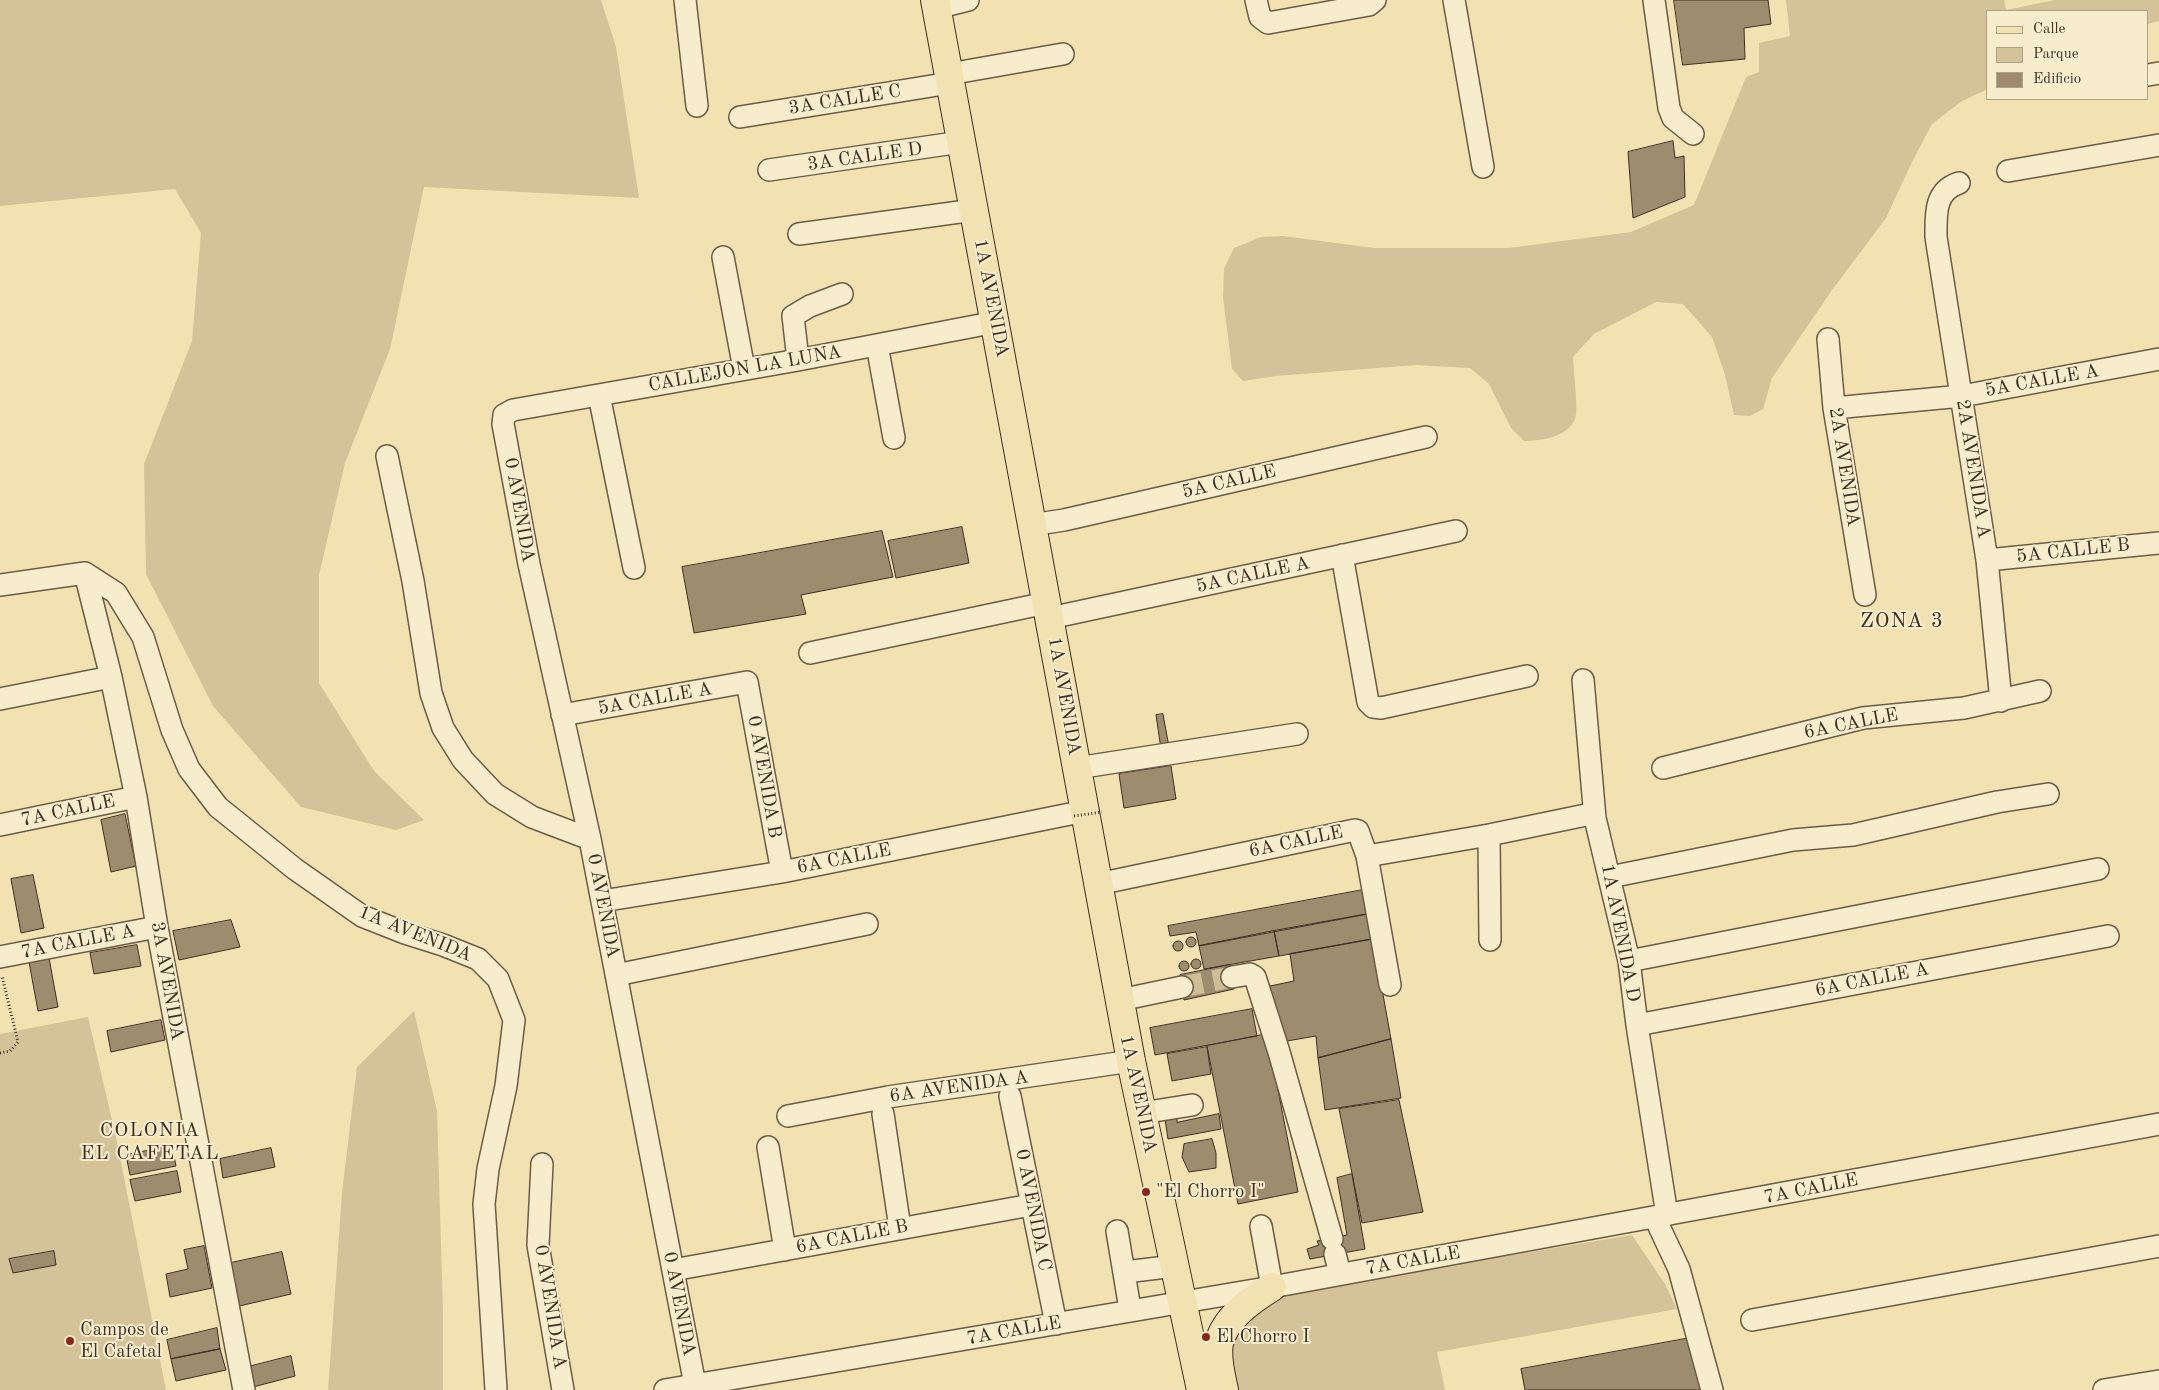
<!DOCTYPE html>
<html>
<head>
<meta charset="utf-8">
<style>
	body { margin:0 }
	#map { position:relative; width:2159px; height:1390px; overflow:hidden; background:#f2e1b1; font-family:"Old Standard TT",serif }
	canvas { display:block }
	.legend { position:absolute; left:1986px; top:10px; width:162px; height:90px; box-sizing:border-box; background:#f7eccc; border:1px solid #aea089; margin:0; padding:6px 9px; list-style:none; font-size:15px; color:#402f24 }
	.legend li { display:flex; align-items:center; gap:10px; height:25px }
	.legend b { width:25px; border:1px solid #aea089 }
</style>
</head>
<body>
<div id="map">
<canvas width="2159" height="1390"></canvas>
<ul class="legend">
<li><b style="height:6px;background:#f2e1b1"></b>Calle</li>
<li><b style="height:14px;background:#d4c399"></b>Parque</li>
<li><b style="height:14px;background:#9d8c6d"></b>Edificio</li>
</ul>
</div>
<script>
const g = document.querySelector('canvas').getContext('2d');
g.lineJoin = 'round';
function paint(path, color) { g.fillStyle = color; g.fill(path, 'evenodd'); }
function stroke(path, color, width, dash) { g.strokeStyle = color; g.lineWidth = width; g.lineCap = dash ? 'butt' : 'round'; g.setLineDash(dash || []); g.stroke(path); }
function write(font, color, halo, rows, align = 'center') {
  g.font = font + ' "Old Standard TT",serif'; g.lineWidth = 4; g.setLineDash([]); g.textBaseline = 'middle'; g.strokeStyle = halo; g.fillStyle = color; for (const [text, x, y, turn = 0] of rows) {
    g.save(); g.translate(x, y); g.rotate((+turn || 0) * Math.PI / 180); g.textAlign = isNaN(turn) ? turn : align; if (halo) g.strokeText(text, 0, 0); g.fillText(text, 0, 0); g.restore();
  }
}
const green = new Path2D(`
	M0,0h601l15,47 23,151 -215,-11 -34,162 -45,114 -26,112v108l55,88 50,49 -28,10 -95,-23 -88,-101 -67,-132 -2,-110 48,-123 9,-108 -26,-44 -175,17z
	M1786,0h218l2,10 49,-10h104v21l-11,3v-13h-160v78l-26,12 -30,23 -20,38 -26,56 -54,72 -60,88 -9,31 -13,7 -16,-1 -9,-40 -13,-38 -29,-33 -27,-2 -62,32 -21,23c0,13 6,52 2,62 -7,18 -34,22 -51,22l-13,-13 -22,-44 -19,-16 -54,-3 -140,11 -33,5 -11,-12 -9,-72 1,-28 10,-21 27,-11 22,-1 91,12h135l122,-16 63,-27 52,-128 13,-5v-29l31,-7z
	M414,1011l23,100 6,201v78h-115l14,-197 15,-126z
	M88,1017l28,120 50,253h-166v-356z
	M1632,1235l33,49 12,25 -240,43 8,38h-216l-2,-41 21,-32 30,-23z`);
const building = new Path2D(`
	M1674,0h94l3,24 -27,4 1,31 -62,6z
	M1673,141l2,17 9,-2 1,41 -52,21 -5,-66z
	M962,527l7,36 -73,15 -8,-37z
	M882,531l11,46 -92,18 5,19 -112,19 -12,-66z
	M1163,714l6,33 -8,2 -5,-34z
	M1171,766l5,33 -52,9 -5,-34z
	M125,814l11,52 -25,6 -10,-52z
	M33,875l11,53 -23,5 -10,-54z
	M1363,890l5,24 -169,32 -3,-14 -26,4 -2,-10z
	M1368,914l5,25 -94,17 -5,-25z
	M231,920l9,27 -61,13 -6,-29z
	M1274,931l5,25 -75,13 -5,-23z
	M1186 942a5 5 0 1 1 10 0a5 5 0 1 1-10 0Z
	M1373,939l18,100 -73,19 -2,-22 -35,6 -11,-56 24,-5 -4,-27z
	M1173 946a5 5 0 1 1 10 0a5 5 0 1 1-10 0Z
	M137,945l4,21 -47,8 -4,-21z
	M49,958l9,49 -20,4 -9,-49z
	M1191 964a5 5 0 1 1 10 0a5 5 0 1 1-10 0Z
	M1179 966a5 5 0 1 1 10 0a5 5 0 1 1-10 0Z
	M1230,965l4,24 -50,11 -4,-25z
	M1252,1009l5,27 -102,19 -5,-27z
	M161,1020l4,20 -54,12 -4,-21z
	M1267,1034l31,158 -60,12 -31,-158z
	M1391,1039l10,59 -76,12 -7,-52z
	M1207,1047l4,27 -39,7 -5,-27z
	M1399,1100l24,112 -61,11 -23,-114z
	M1219,1114l2,15 -53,10 -3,-20 12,-1v4z
	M1212,1139l4,14v15l-27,4 -7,-15 2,-13z
	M172,1146l4,20 -46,9 -4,-20z
	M271,1148l4,19 -52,11 -3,-19z
	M177,1171l4,21 -46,9 -5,-21z
	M1352,1174l13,75 -55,10 -3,-10 12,-4 -2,-4 30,-6 -10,-57z
	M204,1246l8,42 -42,9 -4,-23 22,-5 -4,-19z
	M54,1251l2,14 -43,8 -4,-14z
	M282,1252l9,42 -56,13 -9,-43z
	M217,1328l3,21 -49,10 -4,-19z
	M1690,1338l11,52h-176l-4,-21z
	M220,1349l6,21 -50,11 -5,-22z
	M291,1356l4,20 -42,11 -5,-20z`);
const minorTunnel = new Path2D(`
	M1182,987l50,-10`);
const path = new Path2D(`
	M0,1053l10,-2 8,-9 -16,-66`);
const minor = new Path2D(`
	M685,0l12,106
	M1256,0l4,17 8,6 101,-18 6,-5
	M1454,0l29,167
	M1654,0l15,108 4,10 20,16
	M936,8l32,-8
	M949,74l114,-20
	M2148,75l11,-2
	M740,117l210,-34
	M769,170l192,-28
	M2008,171l151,-26
	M1959,183c-25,8 -23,32 -23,54l51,323 14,141
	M799,234l175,-24
	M723,257l21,112
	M1828,339l6,69 31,187
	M877,345l17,93
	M798,360l-5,-44 17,-10 32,-12
	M599,395l35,173
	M1834,408l128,-12 197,-37
	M387,456l26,125 18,112 12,35 20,32 32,34 37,23 58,22
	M1031,525l33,-5 362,-83
	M1342,555l26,147 5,5 8,1 146,-32
	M1987,560l172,-17
	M85,573l31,20 27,44 29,93 17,39 29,38 77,62 67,47 43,17 38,12 35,14 20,20 16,41 -8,66 -18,83 -4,35 12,186
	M85,573l26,104 25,120 21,130 87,463
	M0,585l85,-12
	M1050,618l406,-87
	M810,653l236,-50
	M1583,680l12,138 34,143 8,64 30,190
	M0,699l111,-22
	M562,715l185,-33 35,190
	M1077,768l220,-34
	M1663,768l200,-50 101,-10 76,-17
	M0,825l136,-28
	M1489,835l1,105
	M1367,856l122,-21 97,-20 9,3
	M1610,877l183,-37 60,-5 144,-33 51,-8
	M1098,884l257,-54 3,1 9,25 23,129
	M602,901l180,-29 303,-61
	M0,957l157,-30
	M1629,961l469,-92
	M616,975l251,-51
	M1232,977l18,-3 5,3 24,75 53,187
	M1120,1000l62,-13
	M1637,1025l471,-89
	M1010,1096l46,228
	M1142,1113l50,-8
	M883,1114l17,114
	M788,1116l100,-19 243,-36
	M768,1147l17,103
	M542,1164l-4,81 25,145
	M1655,1218l24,51 33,121
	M1261,1226l11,61
	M1117,1231l13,78
	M1335,1254l5,20
	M673,1270l358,-65
	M1125,1272l50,-6
	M1752,1320l407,-74
	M665,1390l607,-103 887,-163
	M696,1390l-106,-551 -61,-275 -26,-140 1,-9 9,-5 285,-50 198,-38
	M2104,1390l55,-9`);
const major = new Path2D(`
	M935,0l196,1061 70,329
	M1224,1390c-3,-14 -8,-32 -5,-47 6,-25 32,-43 53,-56`);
const pathBridge = new Path2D(`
	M1074,816l28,-4`);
const markers = [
	[1146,1192,5,"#8f2418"],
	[1206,1337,5,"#8f2418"],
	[70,1341,5,"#8f2418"]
];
const streetNames = [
	["3A CALLE C",845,100,-9],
	["3A CALLE D",865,157,-8],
	["1A AVENIDA",991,298,79],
	["CALLEJON LA LUNA",745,369,-10],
	["5A CALLE A",2042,381,-10],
	["2A AVENIDA",1844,467,81],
	["2A AVENIDA A",1973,469,81],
	["5A CALLE",1229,482,-13],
	["0 AVENIDA",519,510,80],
	["5A CALLE B",2073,551,-6],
	["5A CALLE A",1253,575,-12],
	["1A AVENIDA",1064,696,80],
	["5A CALLE A",655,699,-10],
	["6A CALLE",1851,724,-11],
	["0 AVENIDA B",764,777,80],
	["7A CALLE",68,811,-12],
	["6A CALLE",1296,842,-12],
	["6A CALLE",844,859,-11],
	["0 AVENIDA",603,906,79],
	["1A AVENIDA D",1620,933,79],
	["1A AVENIDA",415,934,22],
	["7A CALLE A",78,942,-11],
	["6A CALLE A",1872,980,-11],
	["3A AVENIDA",167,981,80],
	["6A AVENIDA A",959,1087,-8],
	["1A AVENIDA",1138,1094,78],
	["7A CALLE",1811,1189,-11],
	["0 AVENIDA C",1033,1210,79],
	["6A CALLE B",852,1237,-11],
	["7A CALLE",1413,1261,-10],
	["0 AVENIDA",679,1304,79],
	["0 AVENIDA A",550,1307,81],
	["7A CALLE",1014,1331,-10]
];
const poiNames = [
	["\"El Chorro I\"",1156,1192],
	["Campos de",80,1330],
	["El Cafetal",80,1352],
	["El Chorro I",1216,1337]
];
const neighbourhoodNames = [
	["COLONIA",150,1131],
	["EL CAFETAL",150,1154]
];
const quarterNames = [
	["ZONA 3",1902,621]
];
paint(green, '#d4c399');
paint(building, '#9d8c6d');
stroke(building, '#402f24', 1);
stroke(minorTunnel, '#cebd95', 21, [21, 11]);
stroke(minor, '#6c5c47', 24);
stroke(major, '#402f24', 30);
stroke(path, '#402f24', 3, [1, 2.5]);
stroke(minor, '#f7eccc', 21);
stroke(major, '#f2e1b1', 28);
stroke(pathBridge, '#402f24', 3, [1, 2.5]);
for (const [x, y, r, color] of markers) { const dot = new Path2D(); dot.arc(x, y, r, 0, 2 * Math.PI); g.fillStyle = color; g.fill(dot); stroke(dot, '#f7eccc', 2); }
write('19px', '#402f24', '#f7eccc', streetNames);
write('19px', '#402f24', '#f7eccc', poiNames, 'left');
g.letterSpacing = '1px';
write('20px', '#402f24', '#f7eccc', neighbourhoodNames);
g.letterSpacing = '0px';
g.letterSpacing = '1px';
write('21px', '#402f24', '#f7eccc', quarterNames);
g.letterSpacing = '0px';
</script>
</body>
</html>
